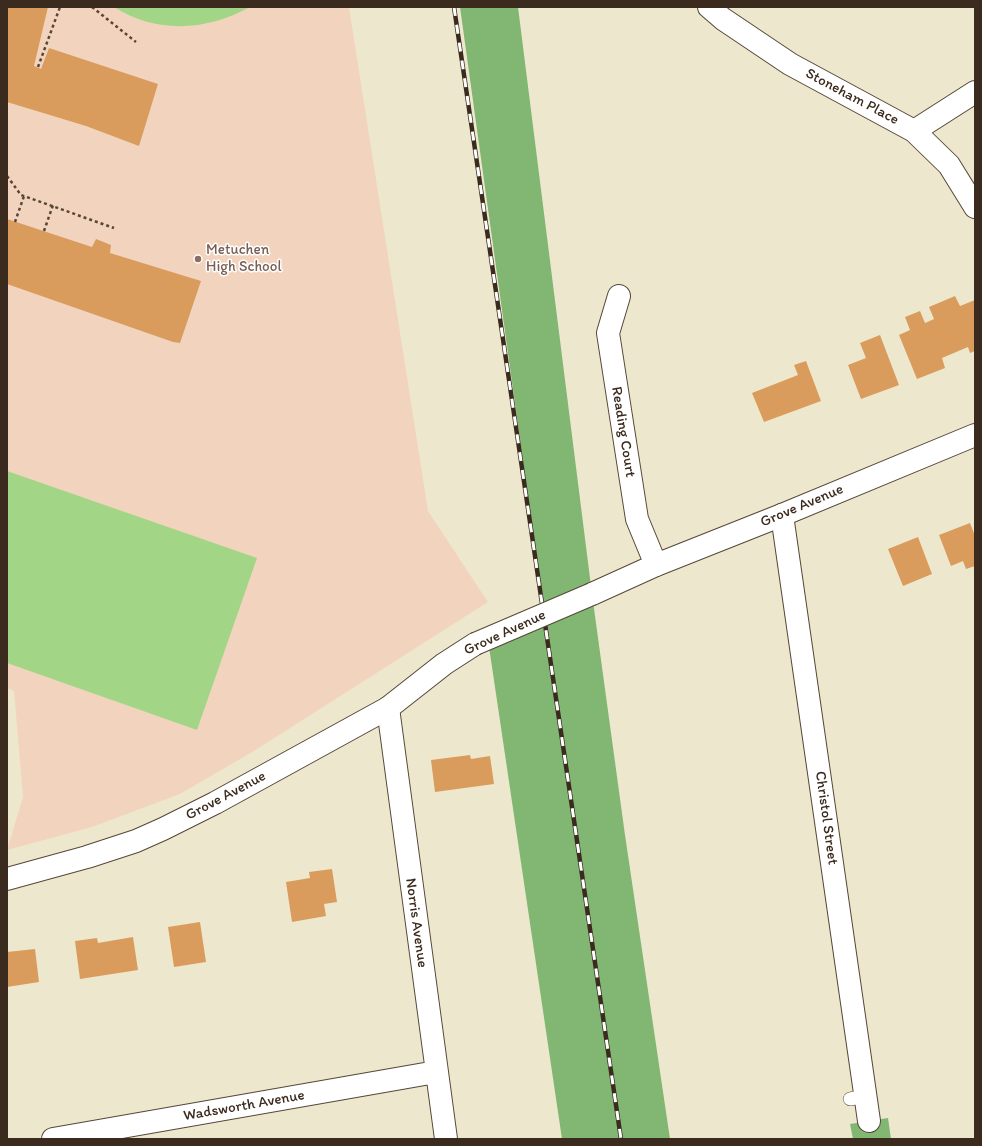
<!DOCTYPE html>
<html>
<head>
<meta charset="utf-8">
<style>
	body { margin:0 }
	#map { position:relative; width:982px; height:1146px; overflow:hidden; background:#ede8cd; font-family:Itim,sans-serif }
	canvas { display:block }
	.frame { position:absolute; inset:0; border:8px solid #3b2a1e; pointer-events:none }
</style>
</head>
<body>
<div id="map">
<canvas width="982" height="1146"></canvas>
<div class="frame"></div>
</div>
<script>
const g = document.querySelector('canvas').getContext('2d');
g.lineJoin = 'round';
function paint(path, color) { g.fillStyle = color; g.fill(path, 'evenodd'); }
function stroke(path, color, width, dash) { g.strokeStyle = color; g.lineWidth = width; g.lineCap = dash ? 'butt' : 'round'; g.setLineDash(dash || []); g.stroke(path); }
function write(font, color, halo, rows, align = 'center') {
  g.font = font + ' Itim,sans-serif'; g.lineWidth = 3; g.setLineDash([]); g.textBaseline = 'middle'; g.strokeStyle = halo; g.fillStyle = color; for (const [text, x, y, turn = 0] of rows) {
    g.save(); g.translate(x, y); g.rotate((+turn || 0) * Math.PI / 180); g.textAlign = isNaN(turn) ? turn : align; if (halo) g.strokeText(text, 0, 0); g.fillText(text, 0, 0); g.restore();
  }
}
const built = new Path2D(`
	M7,7h342l79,504 60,91 -234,149 -74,43 -88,33 -85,23 16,-53 -9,-106 -7,-3z`);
const green = new Path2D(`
	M114,7h136c-43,24 -94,27 -136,0z
	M7,471l250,87 -60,172 -190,-67z`);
const forest = new Path2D(`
	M460,7h58l74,587 33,241 45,304h-108l-74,-499 56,-27z
	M888,1118l3,21h-38l-3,-15z`);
const building = new Path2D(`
	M7,7h41l-14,59 7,3 8,-21 109,36 -19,62 -53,-20 -79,-24z
	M7,219l85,28 4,-8 15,6 -1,8 91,28 -21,62 -7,-1 -166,-58z
	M955,296l5,10 15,-6v51l-5,2 -2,-6 -26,11 3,10 -28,11 -18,-44 11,-5 -5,-13 15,-6 5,12 9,-4 -5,-12z
	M880,335l19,50 -38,14 -13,-34 18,-7 -6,-15z
	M806,361l15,40 -57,21 -12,-29 46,-18 -4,-10z
	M970,523l5,13v30l-9,3 -3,-8 -12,5 -12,-31z
	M918,537l14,37 -29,12 -15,-37z
	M470,755l1,4 19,-3 4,28 -59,8 -4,-32z
	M332,869l5,33 -13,2 2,12 -34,6 -6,-40 24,-4 -1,-6z
	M200,922l6,40 -32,5 -6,-40z
	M133,937l5,33 -58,9 -5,-38 22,-3 1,5z
	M35,949l4,33 -32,5v-35z`);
const path = new Path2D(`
	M92,7l44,35
	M38,67l22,-60
	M7,176l14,19 93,33
	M15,222l9,-26
	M44,231l9,-26`);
const service = new Path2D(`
	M850,1099l16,-3`);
const minor = new Path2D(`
	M709,7l14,12 67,45 124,67 35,34 26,42
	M914,131l61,-39
	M619,296l-11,37 29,186 19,46
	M782,515l87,606
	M388,708l58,431
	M53,1139l383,-67`);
const tertiary = new Path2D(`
	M592,594l64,-29 126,-50 193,-80
	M7,879l80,-22 49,-16 27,-12 52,-26 173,-95 56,-44 31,-20`);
const rail = new Path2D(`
	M454,7l167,1132`);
const tertiaryBridge = new Path2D(`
	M475,644l117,-50`);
const markers = [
	[198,259,4,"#8d6e63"]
];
const streetNames = [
	["Stoneham Place",852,97,28],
	["Reading Court",623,432,81],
	["Grove Avenue",802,506,-23],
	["Grove Avenue",505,633,-25],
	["Grove Avenue",226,796,-28],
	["Christol Street",826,818,82],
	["Norris Avenue",416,923,82],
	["Wadsworth Avenue",244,1106,-10]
];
const educationNames = [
	["Metuchen",206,250],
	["High School",206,267]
];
paint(built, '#f2d4be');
paint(green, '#a2d686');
paint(forest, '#81b773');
paint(building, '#d99c5c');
stroke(service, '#564638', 14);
stroke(minor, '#564638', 24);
stroke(tertiary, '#564638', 24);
stroke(path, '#564638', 2.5, [3, 3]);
stroke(service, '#fff', 13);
stroke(minor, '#fff', 22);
stroke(tertiary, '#fff', 22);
stroke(rail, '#3b2a1e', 4.5);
stroke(rail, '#fff', 3, [9]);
stroke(tertiaryBridge, '#564638', 24, []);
stroke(tertiaryBridge, '#fff', 22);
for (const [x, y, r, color] of markers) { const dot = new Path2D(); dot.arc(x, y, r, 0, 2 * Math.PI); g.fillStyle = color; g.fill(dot); stroke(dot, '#fff', 1.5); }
write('15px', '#3b2a1e', '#fff', streetNames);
write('15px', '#785e54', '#fff', educationNames, 'left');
</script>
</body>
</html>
